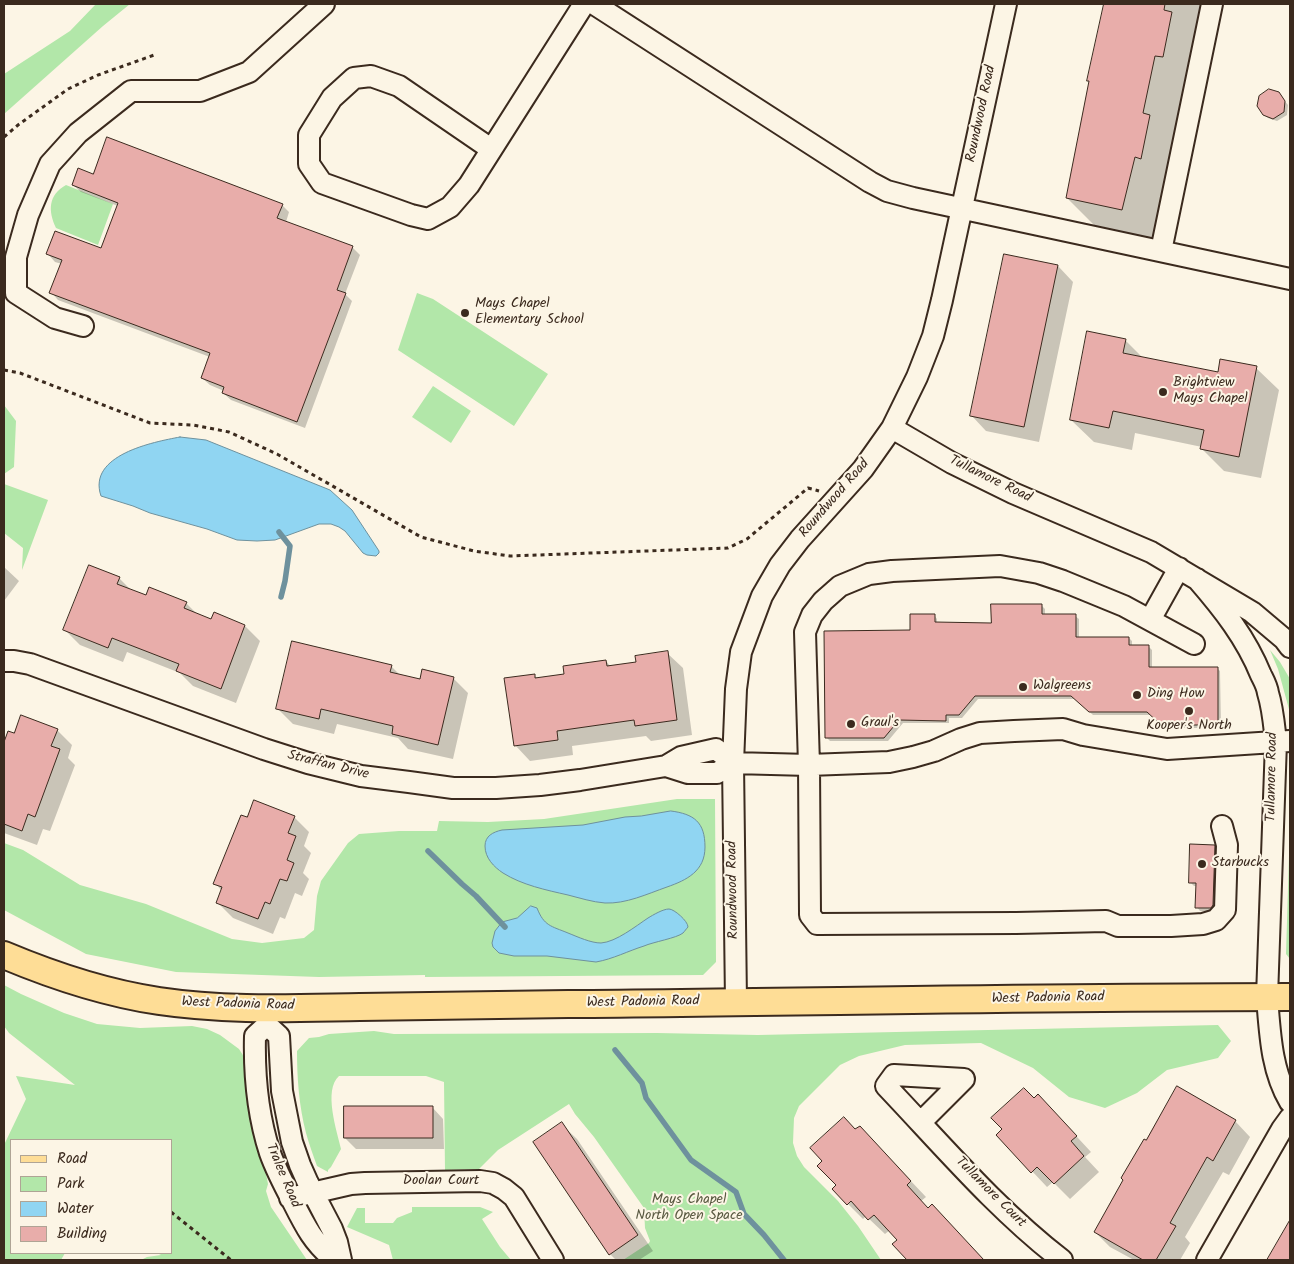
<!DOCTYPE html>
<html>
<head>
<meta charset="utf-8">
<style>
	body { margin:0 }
	#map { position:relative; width:1294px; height:1264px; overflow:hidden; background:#fcf5e5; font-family:Kalam,sans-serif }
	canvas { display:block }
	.frame { position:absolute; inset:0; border:5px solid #3b2a1e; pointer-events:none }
	.legend { position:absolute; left:10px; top:1139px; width:162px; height:115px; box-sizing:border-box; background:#fcf5e5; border:1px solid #afa495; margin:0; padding:6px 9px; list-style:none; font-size:15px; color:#3b2a1e }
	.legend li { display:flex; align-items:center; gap:10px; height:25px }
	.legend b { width:25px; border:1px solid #afa495 }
</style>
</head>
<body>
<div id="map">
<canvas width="1294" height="1264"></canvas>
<div class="frame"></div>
<ul class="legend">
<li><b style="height:6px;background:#fedd96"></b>Road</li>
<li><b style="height:14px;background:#b2e7a9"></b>Park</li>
<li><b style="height:14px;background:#90d5f2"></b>Water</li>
<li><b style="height:14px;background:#e8adaa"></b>Building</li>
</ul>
</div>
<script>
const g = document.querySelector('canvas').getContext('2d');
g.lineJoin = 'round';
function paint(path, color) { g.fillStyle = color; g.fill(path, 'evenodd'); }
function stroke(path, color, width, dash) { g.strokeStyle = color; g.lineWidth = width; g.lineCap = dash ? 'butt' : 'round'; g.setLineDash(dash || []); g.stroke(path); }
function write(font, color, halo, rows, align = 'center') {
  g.font = font + ' Kalam,sans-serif'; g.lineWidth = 4; g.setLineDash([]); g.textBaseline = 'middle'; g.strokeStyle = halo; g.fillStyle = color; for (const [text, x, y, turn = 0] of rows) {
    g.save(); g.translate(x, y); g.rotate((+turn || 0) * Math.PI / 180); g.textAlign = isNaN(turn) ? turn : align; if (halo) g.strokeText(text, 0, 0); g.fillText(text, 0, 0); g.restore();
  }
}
const green = new Path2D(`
	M96,4h34l-27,22 -99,88v-40l66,-43z
	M66,185l47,19 -15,41 -42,-17c-8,-17 -8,-33 10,-43z
	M417,293l16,6 115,75 -34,52 -116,-76z
	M433,386l38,25 -20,32 -39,-26z
	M4,405l12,16 -2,46 -10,7z
	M4,484l44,16 -26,70 1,-22 -19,-15z
	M1270,650l10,12 10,17v34l-12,-44z
	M677,799h38l1,163 -13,13 -278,2v-2l-106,2 -143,-5 -90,-18 -82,-44v-67l19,7 57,35 66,19 86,35 30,4 42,-5 10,-8 3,-34 4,-15 27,-38 11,-9 40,-3h38l2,-10 49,1 56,-3z
	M1290,823v136l-4,-5z
	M4,985l17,9 43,19 33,11 43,4 52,-2 15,3 13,6 19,14 7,11 4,30 18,94 -2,7 5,16 36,53h-166l6,-3 14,-2 -4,-2h14v-113h-160v113h54l-4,7h-57v-115l22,-46 -10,-23 59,9 -66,-52 -5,-7z
	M1218,1025l13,16 -13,17 -51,12 -30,23 -32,15 -36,-11 -36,-29 -52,-25 -76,2 -46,11 -19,9 -41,41 -5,12 -1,25 4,13 7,11 34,34 20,25 23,34h-258l26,-17 1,-2 -5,-13 -1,-20 -50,-71 -19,-23 -6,-10 -71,46 -19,19 -34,1 -1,-88 -18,-6h-87c-16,14 -2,55 2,73l-10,18 -3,3v2l-11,-6c-4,-11 -8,-22 -11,-33 -7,-27 -9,-55 -9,-82l12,-13 10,-1 10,-3 45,-3 20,3 263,-1 101,2z
	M412,1207h68l13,5 -11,7 18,28 11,13h-118l-4,-15 -42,-18 10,-19h8v15h28l4,-5 15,-6z`);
const water = new Path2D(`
	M180,437l26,3 124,50 22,20 27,41v2l-3,3 -9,-1 -4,-2 -18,-22 -6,-4 -8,-3h-12l-44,16 -18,1 -20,-1 -30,-11 -57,-16 -17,-7 -32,-10c-14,-41 52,-54 79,-59z
	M671,811c23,3 34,11 34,36 0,24 -18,33 -38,40 -20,7 -41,17 -62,16 -13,-1 -25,-5 -37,-8 -22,-5 -46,-10 -65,-22 -9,-6 -18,-15 -18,-27 0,-10 8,-14 17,-16l81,-5 42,-8 16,-1z
	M531,906l6,2c7,18 14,18 31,25 10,4 23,10 33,10 15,-1 35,-17 47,-25 5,-3 15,-9 21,-9 5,0 19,12 19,18 -1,1 -4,5 -5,6 -6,5 -30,9 -39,13 -16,5 -31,13 -48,16l-49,-6h-33l-15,-3 -6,-6 -1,-4 3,-12 7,-9 15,-4z`);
const shadow = new Path2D(`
	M1105,4h98l-49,238 -55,-12 -32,-32 23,-116 -2,-2z
	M1278,93l10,12 -1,10 -10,6 -9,-3 -4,-3z
	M94,175l188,30 7,7 -3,10 66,25 8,8 -15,39 7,7 -47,127 -74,-28 -8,-7 1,-2 -14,-6 -8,-7 8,-21 -152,-57 -7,-8 11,-28 -7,-2 -7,-8 54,-4 16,-44 -37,-14 -8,-7z
	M1005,255l53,11 15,16 -34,160 -53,-11 -15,-16z
	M1125,340l18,18 76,15 37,-5 23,22 -18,88 -37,-7 -23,-23 1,-1 -67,-14 -3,17 -38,-8 -23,-22z
	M4,567l15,14 -15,20z
	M119,578l13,13 15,6 39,6 12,12 14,6 2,-7 31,12 15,15 -24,62 -43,-17 -13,-13 -53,-21 -4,10 -43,-17 -15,-15z
	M1041,605l4,4v7h30l4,3v19h50l3,3v5h16l4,4v18h65l3,3 1,57h-55l-15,-13h-58l-18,-16h-97l-16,19h-13v5h-46l-15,18h-58l-4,-4 85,-105 23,-17 3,4v5h56z
	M667,653l16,15 9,67 -41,6 -5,-5 -74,10 1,9 -43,6 -15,-16 19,-70 4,4 27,-3 41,-15 5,6 27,-4z
	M391,666l10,10 20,4 32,-2 15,15 -15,66 -45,-10 -10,-11 -61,-14 -3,10 -41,-10 -15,-15z
	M57,730l15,15 -4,13 7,7 -25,66 -7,-2 -6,16 -33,-12v-88l5,-13 6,3z
	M294,817l15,15 -5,14 7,7 -8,20 6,6 -7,17 -7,-3 -10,26 -5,-2 -7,17 -40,-16 -16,-16 5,-11 -7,-8 33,-64z
	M1214,846l3,3 -1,60 -2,2h-14l-3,-4v-21h-3l-3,-3z
	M1034,1100l19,11 38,41 -6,5 14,15 -29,27 -17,-17 -6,5 -49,-52z
	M432,1107l11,12 1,30h-88l-11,-11z
	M1235,1121l15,16 -21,38 -6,-3 -38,65 5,6 -10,17h-46l-24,-13 -15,-15z
	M561,1124l16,15 76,112 -14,9h-23l-6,-6z
	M856,1131l19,12 51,54 -5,4 8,9 18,11 37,39h-75l-15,-16 5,-4 -9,-10 -5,4 -19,-18 -3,3 -30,-30 4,-4z
	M1290,1223v37h-21z`);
const stream = new Path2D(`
	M279,532l11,14 -5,35 -4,16
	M428,851l34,33 14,12 29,31
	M615,1050l27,33 4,15 45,62 45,32 8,22 20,21 20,25`);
const building = new Path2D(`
	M1104,4h61l-1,6 8,2 -9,45 -8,-1 -12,57 7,2 -9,44 -6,-2 -13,53 -56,-12 23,-117h-2z
	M1269,89l10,3 6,9 -1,11 -11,7 -10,-4 -6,-9 2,-10z
	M107,137l176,67 -6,14 76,28 -16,44 9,3 -49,129 -75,-29 2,-6 -23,-9 9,-25 -161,-60 13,-33 -16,-6 9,-23 46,17 17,-45 -46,-18 6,-17 15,6z
	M1004,254l54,11 -34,162 -54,-11z
	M1087,331l39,8 -3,14 95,19 2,-13 37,7 -18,91 -39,-8 4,-19 -91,-19 -4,17 -39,-8z
	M89,565l31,12 -3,7 29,11 3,-8 38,15 -3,6 27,11 3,-7 31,13 -24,64 -45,-18 3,-7 -67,-26 -4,10 -45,-18z
	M991,604h51v10h34v23h53v8h20v22h69v58h-57l-14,-13h-58l-18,-16h-96l-16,19h-13v6l-47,-1 -15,18h-59l-1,-107 86,-1v-16h25v8l56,1z
	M292,641l100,24 -2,7 30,7 2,-10 32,8 -16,68 -46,-11 1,-8 -72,-17 -2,10 -43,-10z
	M668,651l9,69 -42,6 -1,-6 -77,11 1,9 -44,6 -10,-68 31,-4v4l29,-4 -1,-8 43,-6 1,6 29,-4 -1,-6z
	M21,715l37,14 -7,17 9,3 -25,68 -7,-3 -6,17 -18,-7v-82l4,-11 6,2z
	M254,800l41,16 -7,17 8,3 -9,24 7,3 -7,18 -7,-2 -10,25 -5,-2 -7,17 -42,-16 6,-16 -9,-3 28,-69 6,2z
	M1190,844l25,1 -2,60 -2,3h-16l1,-25h-7z
	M1177,1086l59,34 -23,41 -6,-4 -37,66 6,3 -20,34h-13l-49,-28 29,-52 -2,-2 23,-39 2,1z
	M1024,1088l10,10 4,-4 39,42 -6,5 13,15 -30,28 -17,-17 -6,6 -35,-38 6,-6 -11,-11z
	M344,1106h89v32h-89z
	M844,1117l11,12 5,-3 51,55 -4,4 21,23 4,-4 52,56h-77l-15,-16 5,-4 -23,-25 -6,5 -17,-19 -4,4 -15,-16 4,-4 -19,-19 5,-5 -12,-13z
	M562,1122l76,113 -29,20 -76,-113z
	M1290,1220v40h-23z`);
const path = new Path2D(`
	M4,137l14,-12 50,-36 30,-14 59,-21
	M4,370l16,3 130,50 43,2 36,7 48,22 144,83 53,14 36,5 218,-8 19,-9 61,-51 11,3
	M171,1212l60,48`);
const minor = new Path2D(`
	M594,4l276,178 17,9 26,7 377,81
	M491,149l-92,-63 -28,-10 -17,2 -22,20 -23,37v29l13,19 89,32 17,4 22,-12 19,-22 115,-181
	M1161,251l51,-247
	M83,326l-28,-8 -39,-25v-36l12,-42 22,-51 28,-31 53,-42h69l49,-19 75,-68
	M892,428l60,35 61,30 138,59 101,60 32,27 6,8
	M1197,579c26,30 49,59 64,96 3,6 6,11 7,18 5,16 6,32 8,49l-9,255c3,36 4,73 23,105
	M1150,620l29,-52
	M1194,644l-70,-38 -61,-25 -24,-8 -39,-7 -108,5 -23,3 -29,12 -17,15 -11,14 -7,17 4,133 1,150 7,9 199,-1 90,-2 12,5h53l32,-2 13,-4 9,-10 2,-65 -5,-19
	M4,661h10l16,3 234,85 44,14 53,13 48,6 44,6h43l44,-3 40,-5 86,-14 15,-9 35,-8 17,14
	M733,763l76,2 80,-3 24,-5 21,-6 27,-12 19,-6 34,-2 49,-2 20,6 84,14 123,-8
	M666,766l22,7h29l16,-10
	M736,1002l-3,-239 3,-74 5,-37 21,-56 18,-31 20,-26 63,-70 29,-41 25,-51 16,-41 9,-36 64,-296
	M267,1008v17l-12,11c-1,40 3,80 15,117 6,17 15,34 23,49 12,24 21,42 42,58
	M267,1025l12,11 3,55 10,51 8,23 8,18 24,46 5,13 4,18
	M921,1122l43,-43 -70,-4 -8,11c57,60 111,124 176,174
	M290,1198l61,-14 14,-1 115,-2 13,2 11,6 10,8 39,63
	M1207,1260l75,-131 8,-11`);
const major = new Path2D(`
	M4,955c50,21 101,38 155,46 67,10 134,7 201,6 70,-1 139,-2 208,-3 241,-2 482,-7 722,-7`);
const markers = [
	[465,313,5,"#3b2a1e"],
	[1163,392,5,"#3b2a1e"],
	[1023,687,5,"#3b2a1e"],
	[1137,695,5,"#3b2a1e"],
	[1189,711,5,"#3b2a1e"],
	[851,724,5,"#3b2a1e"],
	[1202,864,5,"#3b2a1e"]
];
const streetNames = [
	["Roundwood Road",982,114,-78],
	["Tullamore Road",990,480,26],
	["Roundwood Road",835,499,-49],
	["Straffan Drive",328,766,14],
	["Tullamore Road",1273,777,-89],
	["Roundwood Road",734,890,-91],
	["West Padonia Road",1048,999,-1],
	["West Padonia Road",643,1003,-1],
	["West Padonia Road",238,1005,2],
	["Tralee Road",282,1176,67],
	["Doolan Court",441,1182],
	["Tullamore Court",990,1193,45]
];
const poiNames = [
	["Mays Chapel",475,305],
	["Elementary School",475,321],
	["Brightview",1173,384],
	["Mays Chapel",1173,400],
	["Walgreens",1033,687],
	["Ding How",1147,695],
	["Graul's",861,724],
	["Kooper's North",1189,727,"center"],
	["Starbucks",1212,864]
];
const parkNames = [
	["Mays Chapel",689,1201],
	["North Open Space",689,1217]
];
paint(green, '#b2e7a9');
paint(water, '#90d5f2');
stroke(water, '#6e919d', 1);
paint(shadow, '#0003');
stroke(stream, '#6e919d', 5.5);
paint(building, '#e8adaa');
stroke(building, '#3b2a1e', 1);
stroke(minor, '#3b2a1e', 24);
stroke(major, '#3b2a1e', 30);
stroke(path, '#3b2a1e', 3, [4, 4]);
stroke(minor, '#fcf5e5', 20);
stroke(major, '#fedd96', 26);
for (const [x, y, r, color] of markers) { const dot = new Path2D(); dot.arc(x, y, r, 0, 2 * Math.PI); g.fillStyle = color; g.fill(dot); stroke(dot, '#fcf5e5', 2); }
write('14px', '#3b2a1e', '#fcf5e5', streetNames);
write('14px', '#3b2a1e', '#fcf5e5', poiNames, 'left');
write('14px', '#595941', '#fcf5e5', parkNames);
</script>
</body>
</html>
